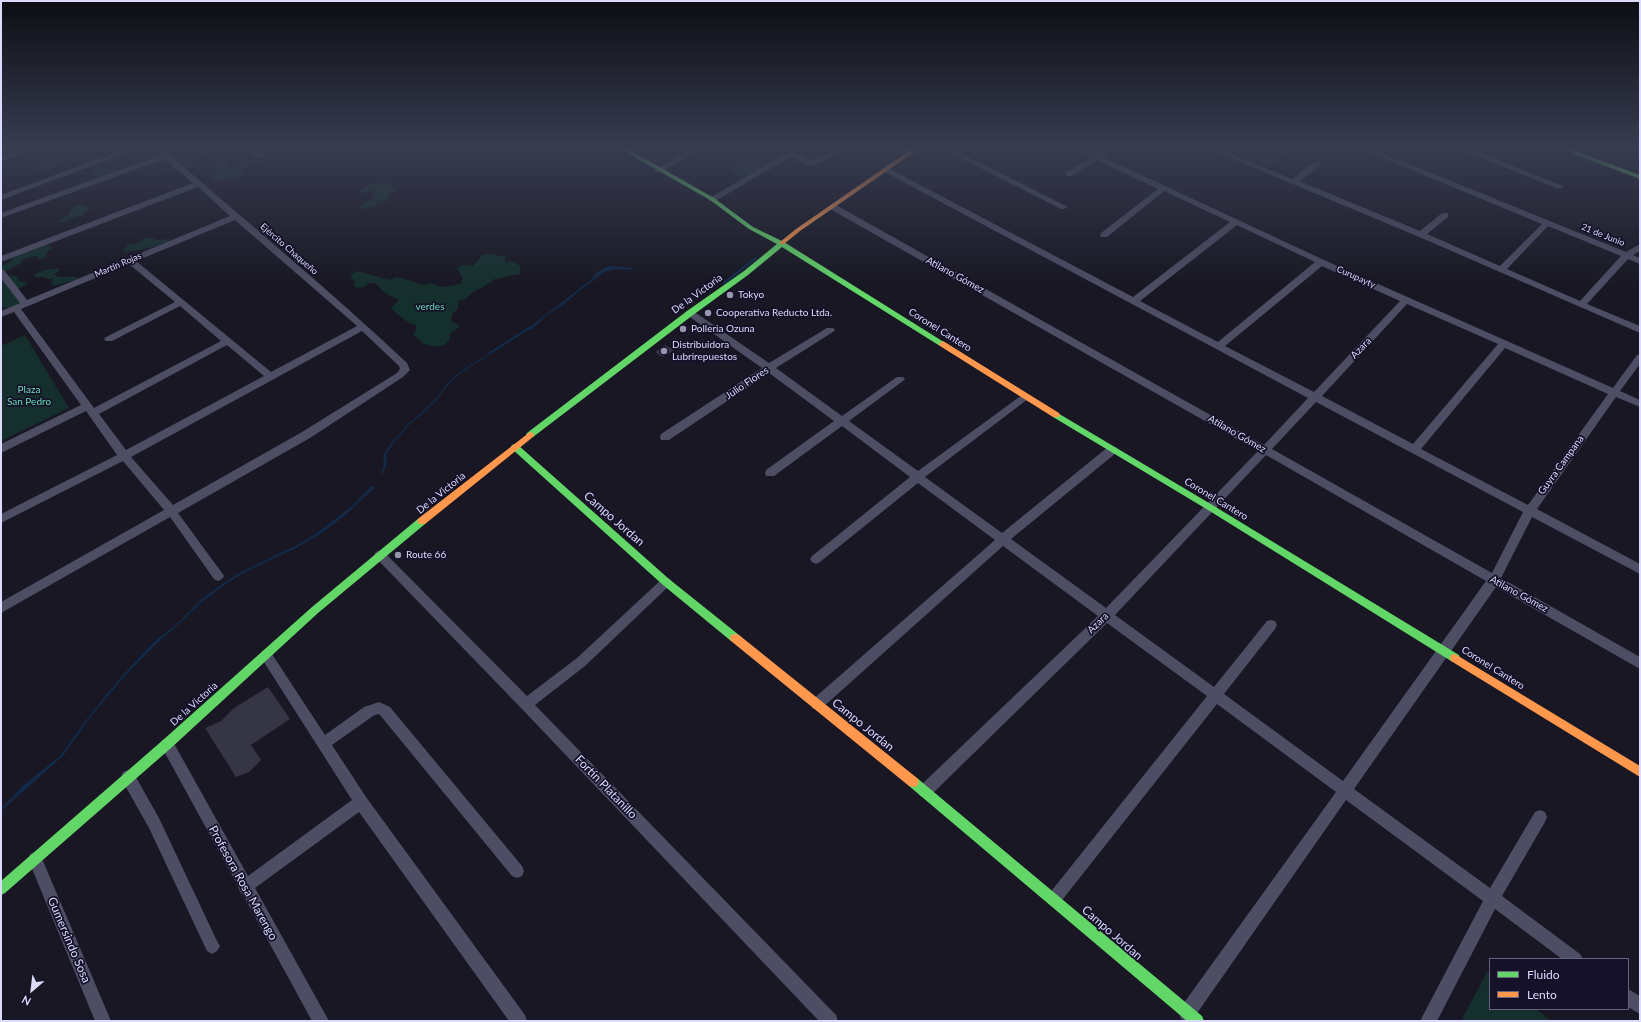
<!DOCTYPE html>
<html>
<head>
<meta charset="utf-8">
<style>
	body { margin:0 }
	#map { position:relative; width:1641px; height:1022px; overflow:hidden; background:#181723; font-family:Lato,sans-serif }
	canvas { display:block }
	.frame { position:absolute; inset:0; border:2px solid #dcdbfe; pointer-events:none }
	.legend { position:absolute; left:1489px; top:958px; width:140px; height:52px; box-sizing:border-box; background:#141129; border:1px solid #64627e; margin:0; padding:5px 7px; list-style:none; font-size:12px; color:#dcdbfe }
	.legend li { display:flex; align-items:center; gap:8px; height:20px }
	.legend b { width:20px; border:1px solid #64627e }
	.north { position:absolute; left:12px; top:970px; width:40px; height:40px; -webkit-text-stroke:3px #141129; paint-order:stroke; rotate:208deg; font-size:11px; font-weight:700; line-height:16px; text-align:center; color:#dcdbfe }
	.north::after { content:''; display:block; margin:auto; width:14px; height:18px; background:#dcdbfe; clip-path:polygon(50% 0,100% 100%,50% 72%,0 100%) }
</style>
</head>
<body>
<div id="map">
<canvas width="1641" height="1022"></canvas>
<div class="frame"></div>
<ul class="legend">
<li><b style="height:5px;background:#63d668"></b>Fluido</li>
<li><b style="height:5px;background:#ff974d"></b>Lento</li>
</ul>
<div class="north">N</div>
</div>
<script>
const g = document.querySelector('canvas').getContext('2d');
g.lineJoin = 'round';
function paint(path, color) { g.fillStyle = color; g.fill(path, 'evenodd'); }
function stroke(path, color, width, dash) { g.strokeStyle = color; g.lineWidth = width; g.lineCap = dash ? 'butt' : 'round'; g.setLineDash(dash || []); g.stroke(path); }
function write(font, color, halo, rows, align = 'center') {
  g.font = font + ' Lato,sans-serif'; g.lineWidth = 3.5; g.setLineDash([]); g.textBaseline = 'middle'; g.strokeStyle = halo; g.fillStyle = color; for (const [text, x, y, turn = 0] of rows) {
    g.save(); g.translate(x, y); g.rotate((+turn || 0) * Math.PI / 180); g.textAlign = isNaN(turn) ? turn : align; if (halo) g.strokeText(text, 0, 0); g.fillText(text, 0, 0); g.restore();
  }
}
const green = new Path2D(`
	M222,146l5,2 -8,3v3l1,1 -3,4 -17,-3 -1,-4h-11l14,-5 11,2z
	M1217,146h79l-29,21z
	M754,155l17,9 -26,15 -17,-9z
	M243,156l5,1 1,2 6,-1 6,4 -10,3 -1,3 -10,3 6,4c-10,4 -22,2 -30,7l-3,-1 1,-3 -3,-2 13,-8 -14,2 1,-2 -5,-1 -1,-3 -5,4 -4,-2 1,-1v-3l17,-1 -6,3 8,1 2,-1 -2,-3 9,-3 6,1 -2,2 2,2 -4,3 6,2 1,-3 7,-2 1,-2 -3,-2z
	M57,157l4,3 -1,5 -11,3v3h-6l-1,2 -12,-2 14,-10z
	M182,157l13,5 -8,4 1,2 -4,2 -13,3 -3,-2 -5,2 -4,-1v-2l11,-2 3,-3 10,1 1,-4h-4l-4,-2z
	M98,166l12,4h11l-36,13 2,-3 11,-4 -8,-2 5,-7z
	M386,182l10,9 -9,3 3,2 -3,5h-9l-2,5 -12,3 -5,-2 14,-10 1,-7 -12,3 -2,-2c7,-8 16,-7 26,-9z
	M82,204l8,4 -7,6 1,1 -13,3 -7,5 -7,-1 11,-7 6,-9z
	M146,238h8l1,2 17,-1c-6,5 -42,15 -49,12l5,-6 10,-2z
	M45,245l5,1 3,2 -8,5 2,3 -5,3h-3l-2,-3 -8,1 -8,4v2l-15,8h-5v-5l9,-4 4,-6z
	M489,254l17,3 -1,5 7,-1 8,5v8l-25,5 -10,7 -12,6 -8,7 -7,2v8c-5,4 -8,6 -6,13l5,2 3,3 -11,7 1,4c-6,13 -18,8 -29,5v-2l-8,-7 3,-4v-5c-10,-2 -17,-10 -25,-17l8,-8 -14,-7 -10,-10h-6l-5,4 -7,1 -4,-3 3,-4 -5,-2 1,-5 5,-3 33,9 6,-3 6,1 21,7 7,-2 12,4 13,-2 6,-2 2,-4 -6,-11 5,-3 11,1 9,-11z
	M59,268v3l-5,3c7,7 16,0 25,4l-3,2 -22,6 -3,-3 2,-2v-2h-5l-4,-2h-9v-3l10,-4z
	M11,275l7,2v4l11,2 -15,8 8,10 -7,5 -11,2 -3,-3v-26z
	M25,335l44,73 -68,33v-95z
	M1487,972l3,2v35h46l15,12h-90z`);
const water = new Path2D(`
	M609,266l24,2 -2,2 -15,-1 -12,3 -26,20 -14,12 -17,11 -16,15 -4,-1 65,-50 4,-6z
	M492,352h1l-31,20 -15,14 -13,17 -24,21 -16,18 -8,13 1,8 -5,12h-1l3,-11 -1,-9 9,-13 16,-18 25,-22 13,-17 15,-14z
	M372,486l3,1 -31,29 -22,17 -26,15 -49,23 -20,12 -24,18 -22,21 -23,20 -35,36 -35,42 -25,36 -62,55v-3l24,-24 35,-28 26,-36 35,-43 33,-35 25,-20 22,-22 14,-11 24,-16 58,-28 20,-12 35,-27z`);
const stream = new Path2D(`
	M724,283l32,-25
	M490,353l41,-26`);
const building = new Path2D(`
	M665,345l9,5 -11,7 -8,-5z
	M268,687l22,32 -39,26 10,15 -12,12 -13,5 -31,-49 16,-7 13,-13z`);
const street = new Path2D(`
	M31,146h12l-42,15v-4z
	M133,146h11l-143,54v-5z
	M151,146h9c82,72 167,142 247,217l3,7 -7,7 -93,61 -132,75 44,60 2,3 -2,3 -4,2 -4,-2 -44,-62 -169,96v-11l163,-92 -41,-49 -122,62v-9l116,-59 -31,-44 -85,42v-9l80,-39 -67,-93 -13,5v-6l19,-8 -19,-25v-9l3,1 23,30 203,-84 -32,-29 -197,75v-6l192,-73 -28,-24 -164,59v-5l160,-58zM235,220l122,106 -86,46 -135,-111zM129,264l46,38 -69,35 -2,2 2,2h6l68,-35 41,35 -127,67 -73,-99zM362,331l37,35 1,3 -3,4 -95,59 -129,73 -42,-48zM227,345l37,31 -138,74 -27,-36z
	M241,146h9l16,10 -4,2 -7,-1z
	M694,146h10l-42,26h-6l-1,-2z
	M845,146h10l-43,20 -8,-2 -12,-8 -77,45h-6l-1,-2 80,-47 9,1 14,8z
	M893,146h10l12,7 -4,2h-3z
	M937,146h10l121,61 -4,2h-3z
	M1070,146h10l17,8 13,-8h9l-16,11 221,103 289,128 24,-33 3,-1v10l-20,27 20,9v7l-24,-10 -79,112 103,55v10l-108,-57 -31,61 139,79v12l-144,-82 -142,202 136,99 45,-76 5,-2 5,2 2,5 -2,5 -43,74 78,58 3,5h-21l-67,-50 -58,112h-17l63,-120 -137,-101 -153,219 -6,2 -6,-2 -2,-6 2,-6 155,-215 -119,-88 -158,200 -5,2 -5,-2 -2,-5 2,-5 158,-198 -100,-73 -177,173 -5,2 -5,-2 -2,-5 2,-5 178,-170 -95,-70 -181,162 -5,2 -5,-2 -1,-4 1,-4 183,-160 -77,-57 -98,79 -4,2 -4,-2 -2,-3 2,-3 98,-79 -68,-51 -68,50h-8l-1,-3 1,-3 68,-49 -65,-48 -100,67h-8l-1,-3 1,-3 101,-66 -75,-53 -2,-2 2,-2h6l76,52 58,-35h6l2,2 -2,2 -57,36 66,48 55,-39h6l2,2 -2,2 -54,40 69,50 104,-76h6l2,2 -2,2 -103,78 77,56 106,-86h8l1,3 -1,3 -105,86 95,69 152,-157 -428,-242v-4h6l428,240 44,-47 -427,-228 1,-2h6l245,129 97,-75 -66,-31 -57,46h-6l-1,-2 1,-2 57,-44 -61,-29 -25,16h-6v-4l26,-15zM1237,225l78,37 -97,80 -78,-41zM1322,266l78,35 -86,91 -89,-46zM1407,304l91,40 -85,100 -91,-48zM1505,348l103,46 -80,111 -107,-56zM1316,402l207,110 -31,61 -220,-124zM1266,455l220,126 -143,200 -119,-87 51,-65 2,-4 -2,-4 -4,-1 -4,1 -53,66 -99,-72z
	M1202,146h11l79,33 22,-17h6v4l-21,15 121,50 22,-18h6v4l-21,17 73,32 42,-42 -188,-78h11l261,106 14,-8v7l-7,4 7,3v6l-12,-5 -41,45 53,22v7l-216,-94zM1548,226l73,30 -41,45 -73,-32z
	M1452,146h11l100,40 -1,2h-6z
	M380,550l4,2 143,144 50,-38 85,-79 4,-2 4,2 2,3 -2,3 -85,81 -50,39 301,310 2,6h-19l-298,-313 -145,-150 -2,-3 2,-3z
	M266,650l4,1 55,84 39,-28 15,-5 11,5 132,159 2,5 -2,5 -5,2 -5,-2 -132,-161 -2,-1 -5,2 -41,29 34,52 159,218 2,6h-18l-150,-209 -104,76 74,133h-17l-70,-128 -2,-1 -2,-6 -78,-142 2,-4 5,-2 5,2 76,136 104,-76 -90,-141 -2,-4 2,-4z
	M128,770l5,2 26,46 58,123 3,5 -3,5 -5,3 -5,-3 -58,-123 -26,-46 -2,-5 2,-5z
	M35,852l5,2 71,167h-16l-67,-162 2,-5z
	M1628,989l12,7v18l-12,-7z`);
const fast = new Path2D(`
	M615,146h8l91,52 39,29 31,15 163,102 -1,2h-6l-158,-99 -34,28 -55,40 -160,122h-6l-1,-2 1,-2 160,-122 57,-40 33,-27 -28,-15 -39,-29z
	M1553,146h9l78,29v4z
	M1056,412l158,94 245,149 1,3 -1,3 -4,1 -4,-1 -243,-151 -155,-93 -1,-2z
	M515,444l3,1 151,134 70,56 1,3 -1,3 -4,1 -4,-1 -68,-56 -151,-136 -1,-2 1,-2z
	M422,517l3,1 2,3 -2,3 -107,89 -147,135 -166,145 -4,2v-14l162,-141 149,-133 107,-89z
	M913,777l4,1 285,238 2,5h-17l-278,-235 -2,-4 2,-4z`);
const slow = new Path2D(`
	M916,146h7l-123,85 -16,13h-4v-2l16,-13z
	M943,341l116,72 1,2 -1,2h-6l-113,-71 -1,-2z
	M530,432l3,1 1,2 -1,2 -108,87h-6l-2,-3 2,-3z
	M735,634l4,1 178,143 2,4 -2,4 -4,1 -4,-1 -178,-145 -1,-3 1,-3z
	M1455,654l185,112v11l-189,-116 -1,-3 1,-3z`);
const markers = [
	[730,295,4,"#9796b1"],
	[708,313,4,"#9796b1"],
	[683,329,4,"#9796b1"],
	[664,351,4,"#9796b1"],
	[398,555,4,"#9796b1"]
];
const farStreetnames = [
	["21 de Junio",1603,235,22],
	["Ejército Chaqueño",289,249,41],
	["Martín Rojas",118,265,-23],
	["Curupayty",1356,277,24]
];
const streetNames = [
	["Atilano Gómez",955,275,29],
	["De la Victoria",697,294,-36],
	["Coronel Cantero",940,330,32],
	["Azara",1361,348,-46],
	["Julio Flores",747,383,-34],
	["Atilano Gómez",1237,434,30],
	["Guyra Campana",1561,465,-54],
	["De la Victoria",441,493,-39],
	["Coronel Cantero",1216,499,31],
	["Atilano Gómez",1519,594,29],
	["Azara",1098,623,-44],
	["Coronel Cantero",1493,668,32],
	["De la Victoria",194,704,-42]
];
const poiNames = [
	["Tokyo",738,295],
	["Cooperativa Reducto Ltda.",716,313],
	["Polleria Ozuna",691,329],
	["Distribuidora",672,345],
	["Lubrirepuestos",672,357],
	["Route 66",406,555]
];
const parkNames = [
	["verdes",430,307],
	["Plaza",29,390],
	["San Pedro",29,402]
];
const nearStreetnames = [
	["Campo Jordan",614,519,41],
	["Campo Jordan",863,725,39],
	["Fortín Platanillo",606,787,46],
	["Profesora Rosa Marengo",243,883,61],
	["Campo Jordan",1112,933,41],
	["Gumersindo Sosa",69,940,67]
];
paint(green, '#152f2d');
paint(water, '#122a49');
stroke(stream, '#122a49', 2.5);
paint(building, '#363545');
paint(street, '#4d4d64');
paint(fast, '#63d668');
paint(slow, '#ff974d');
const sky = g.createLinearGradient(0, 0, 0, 289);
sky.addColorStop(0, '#0d0d13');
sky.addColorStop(0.51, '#373c50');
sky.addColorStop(1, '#373c5000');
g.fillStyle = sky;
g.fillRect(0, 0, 1641, 289);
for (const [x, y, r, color] of markers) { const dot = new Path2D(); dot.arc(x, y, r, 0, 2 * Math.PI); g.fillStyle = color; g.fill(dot); stroke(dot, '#141129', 1.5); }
write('9px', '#dcdbfe', '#141129', farStreetnames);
write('10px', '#dcdbfe', '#141129', streetNames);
write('10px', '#dcdbfe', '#141129', poiNames, 'left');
write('10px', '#68dcb6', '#141129', parkNames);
write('12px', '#dcdbfe', '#141129', nearStreetnames);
</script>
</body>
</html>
